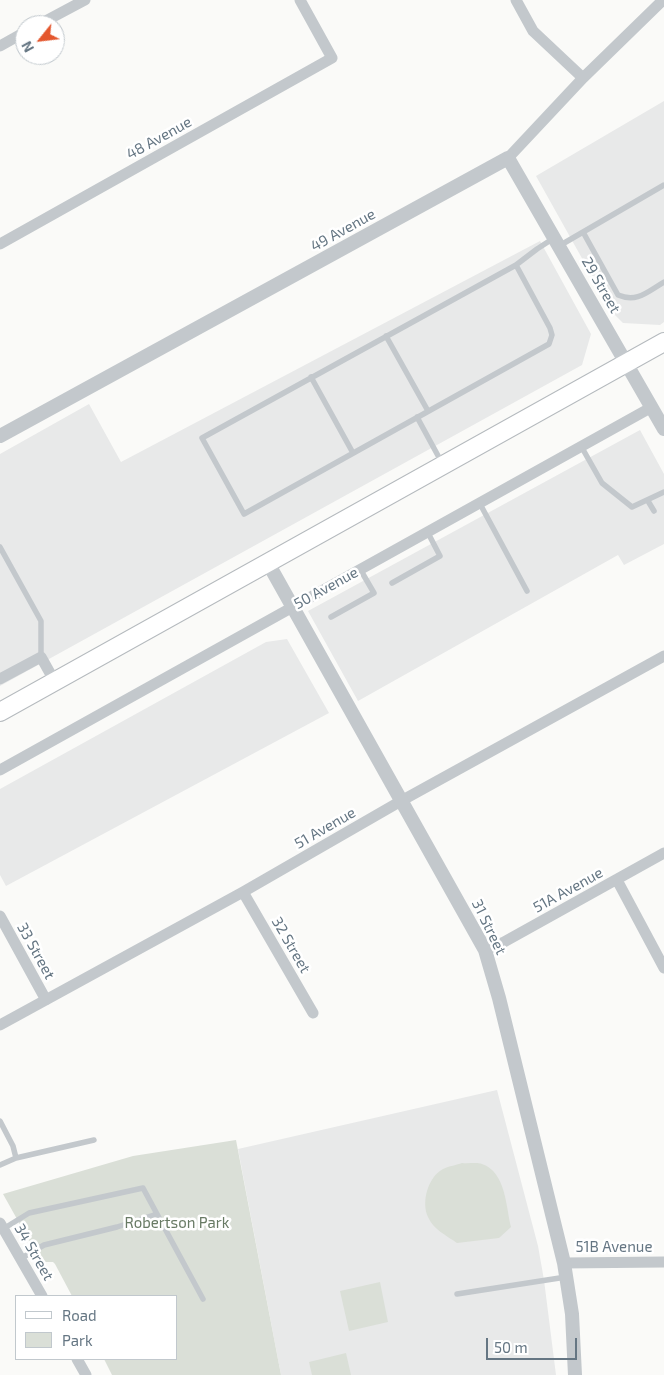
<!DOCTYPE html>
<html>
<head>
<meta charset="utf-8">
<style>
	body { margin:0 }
	#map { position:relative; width:664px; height:1375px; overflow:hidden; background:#fafaf8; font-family:"Exo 2",sans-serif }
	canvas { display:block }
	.legend { position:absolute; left:15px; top:1295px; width:162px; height:65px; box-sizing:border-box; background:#fff; border:1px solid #c1c8cd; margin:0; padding:6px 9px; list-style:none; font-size:15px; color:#657683 }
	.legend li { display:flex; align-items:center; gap:10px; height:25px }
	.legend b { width:25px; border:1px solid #c1c8cd }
	.north { position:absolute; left:15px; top:15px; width:50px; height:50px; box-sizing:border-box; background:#fff; border:1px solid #c1c8cd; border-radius:50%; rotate:241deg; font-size:14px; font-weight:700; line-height:20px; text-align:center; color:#657683 }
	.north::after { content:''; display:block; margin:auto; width:18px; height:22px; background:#e4572e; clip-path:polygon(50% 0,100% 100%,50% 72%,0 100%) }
	.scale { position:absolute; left:486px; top:1338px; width:91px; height:22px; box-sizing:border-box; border:2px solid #657683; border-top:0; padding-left:6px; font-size:15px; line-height:18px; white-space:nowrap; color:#657683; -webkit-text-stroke:4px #fff; paint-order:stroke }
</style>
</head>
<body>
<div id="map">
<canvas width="664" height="1375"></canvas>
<ul class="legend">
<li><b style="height:6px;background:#fff"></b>Road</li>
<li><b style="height:14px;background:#dadfd7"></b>Park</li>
</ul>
<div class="north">N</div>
<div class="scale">50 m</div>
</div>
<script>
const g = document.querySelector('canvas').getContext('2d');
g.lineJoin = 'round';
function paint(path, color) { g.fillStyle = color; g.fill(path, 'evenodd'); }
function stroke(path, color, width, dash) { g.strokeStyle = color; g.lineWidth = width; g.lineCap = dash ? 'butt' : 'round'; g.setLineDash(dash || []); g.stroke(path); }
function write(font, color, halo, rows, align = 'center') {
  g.font = font + ' "Exo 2",sans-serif'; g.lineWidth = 5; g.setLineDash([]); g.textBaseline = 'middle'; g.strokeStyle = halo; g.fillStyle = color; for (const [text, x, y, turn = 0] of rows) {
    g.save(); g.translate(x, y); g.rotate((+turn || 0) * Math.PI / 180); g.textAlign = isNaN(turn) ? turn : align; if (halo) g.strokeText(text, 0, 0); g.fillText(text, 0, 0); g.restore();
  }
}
const built = new Path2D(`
	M664,101v221l-4,3 -37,-2 -11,-11 -76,-136z
	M540,241l51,93 -9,31 -582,321v-232l89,-50 32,58z
	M640,430l24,44v70l-40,21 -6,-10 -260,146 -50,-90z
	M287,639l42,74 -323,173 -6,-11v-86l266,-147z
	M497,1090l41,156 6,34 12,95h-275l-43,-226z`);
const green = new Path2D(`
	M236,1140l45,235h-169l-8,-16h72v-63h-104l-17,-32 -2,-2h-12l-38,-68 130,-38z
	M462,1163c6,1 15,-1 20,1 24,8 24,43 29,63l-12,11 -42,5c-10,-7 -24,-14 -29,-26 -7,-15 0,-40 15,-48 6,-3 14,-4 19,-6z
	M380,1282l8,40 -39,9 -9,-40z
	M346,1353l5,22h-39l-3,-13z`);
const service = new Path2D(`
	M583,232l35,63c19,8 29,-3 46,-13
	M559,246l105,-61
	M516,265l34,63 2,7 -3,9 -305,170 -42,-76z
	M516,265l21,-16 17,-11
	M386,336l42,75
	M311,377l42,76
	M417,417l25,46
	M581,446l21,37 30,24 32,-15
	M648,501l6,10
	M479,502l48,89
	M0,547l41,74v36
	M392,583l48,-27 -13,-25
	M331,617l43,-24 -14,-24
	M0,1121l13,25 3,12 -16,7
	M16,1158l78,-18
	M157,1214l46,85
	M3,1229l26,-16 114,-25 14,26 -40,13 -73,18 -24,14
	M457,1294l109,-17`);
const minor = new Path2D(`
	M516,0l17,31 50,47
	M38,25l47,-25
	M0,46l25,-14
	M508,158l75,-80 80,-78
	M0,244l332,-186 -32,-58
	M0,679l41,-22 14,25
	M0,770l652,-363
	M617,880l47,88
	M243,892l70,121
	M0,916l46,84
	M485,950l19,-8 160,-89
	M0,1025l243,-133 158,-91 263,-145
	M0,1223l42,73
	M564,1263l100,-1
	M77,1359l9,16`);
const tertiary = new Path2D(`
	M0,436l508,-278 156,271
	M268,563l217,387 14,48 65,265 8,51 3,61`);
const primary = new Path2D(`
	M0,712l664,-370`);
const streetNames = [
	["48 Avenue",159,138,-29],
	["49 Avenue",343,230,-29],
	["29 Street",601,285,60],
	["50 Avenue",326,588,-29],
	["51 Avenue",325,828,-30],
	["51A Avenue",568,890,-29],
	["31 Street",489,927,64],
	["32 Street",291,945,60],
	["33 Street",36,951,61],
	["51B Avenue",614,1247],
	["34 Street",34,1252,60]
];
const parkNames = [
	["Robertson Park",177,1223]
];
paint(built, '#e8e9e9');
paint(green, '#dadfd7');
stroke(primary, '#b5babe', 20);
stroke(service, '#c3c8cc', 5.5);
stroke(minor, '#c3c8cc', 11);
stroke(tertiary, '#c3c8cc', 14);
stroke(primary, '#fff', 18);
write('15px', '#657683', '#fff', streetNames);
write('15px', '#687a64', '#fff', parkNames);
</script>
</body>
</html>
